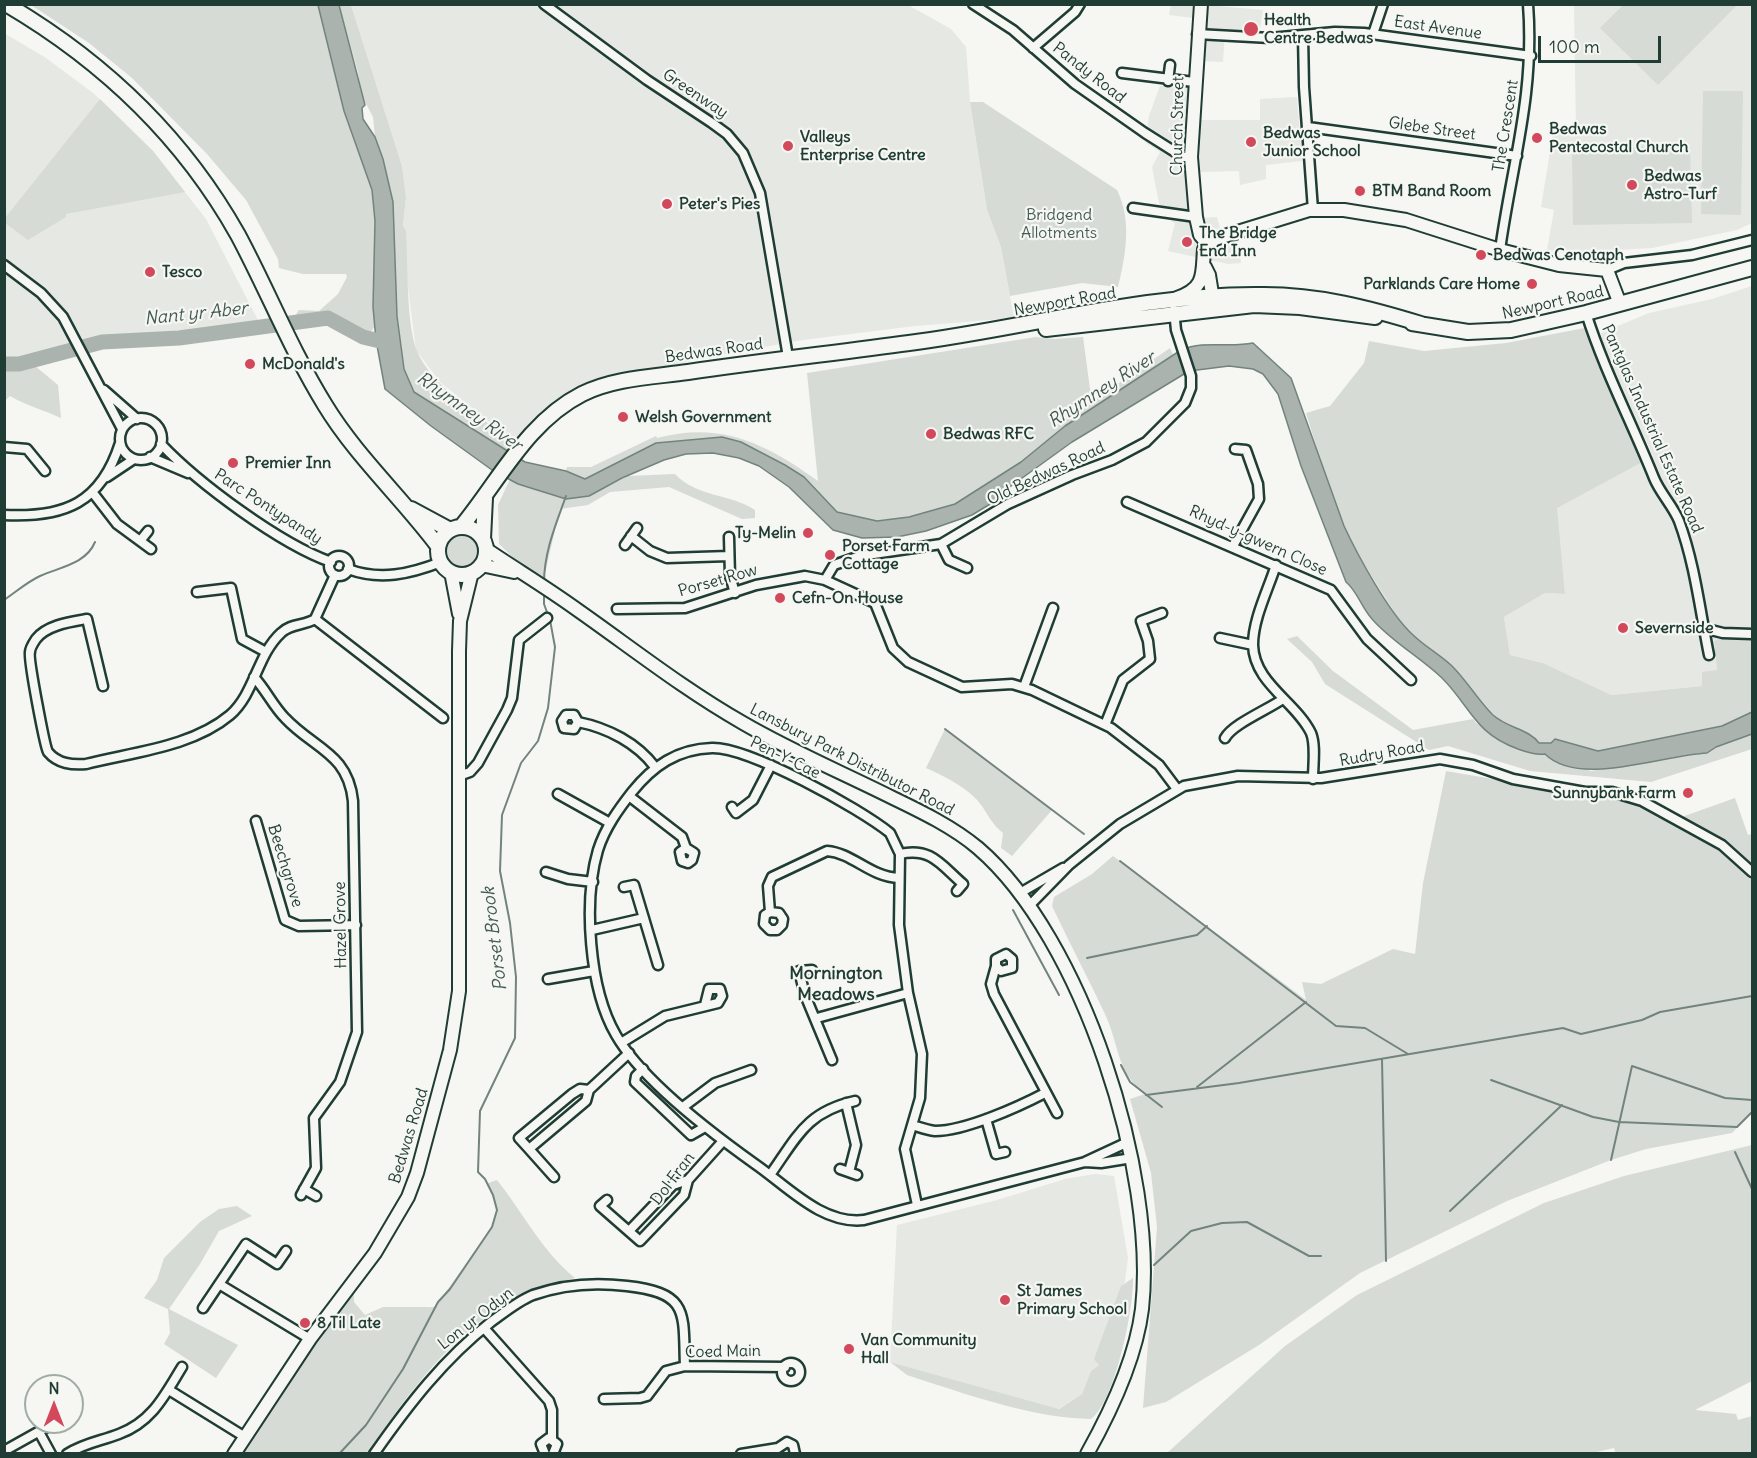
<!DOCTYPE html>
<html>
<head>
<meta charset="utf-8">
<style>
	body { margin:0 }
	#map { position:relative; width:1757px; height:1458px; overflow:hidden; background:#f6f6f2; font-family:Delius,sans-serif }
	canvas { display:block }
	.frame { position:absolute; inset:0; border:6px solid #1f3d34; pointer-events:none }
	.north { position:absolute; left:24px; top:1374px; width:60px; height:60px; box-sizing:border-box; background:#f6f6f2; border:2px solid #a0aca6; border-radius:50%; rotate:0deg; font-size:16px; font-weight:700; line-height:24px; text-align:center; color:#1f3d34 }
	.north::after { content:''; display:block; margin:auto; width:21px; height:27px; background:#d1495b; clip-path:polygon(50% 0,100% 100%,50% 72%,0 100%) }
	.scale { position:absolute; left:1538px; top:36px; width:123px; height:27px; box-sizing:border-box; border:3px solid #1f3d34; border-top:0; padding-left:8px; font-size:18px; line-height:21px; white-space:nowrap; color:#1f3d34; -webkit-text-stroke:4px #f6f6f2; paint-order:stroke }
</style>
</head>
<body>
<div id="map">
<canvas width="1757" height="1458"></canvas>
<div class="frame"></div>
<div class="north">N</div>
<div class="scale">100 m</div>
</div>
<script>
const g = document.querySelector('canvas').getContext('2d');
g.lineJoin = 'round';
function paint(path, color) { g.fillStyle = color; g.fill(path, 'evenodd'); }
function stroke(path, color, width, dash) { g.strokeStyle = color; g.lineWidth = width; g.lineCap = dash ? 'butt' : 'round'; g.setLineDash(dash || []); g.stroke(path); }
function write(font, color, halo, rows, align = 'center') {
  g.font = font + ' Delius,sans-serif'; g.lineWidth = 4.5; g.setLineDash([]); g.textBaseline = 'middle'; g.strokeStyle = halo; g.fillStyle = color; for (const [text, x, y, turn = 0] of rows) {
    g.save(); g.translate(x, y); g.rotate((+turn || 0) * Math.PI / 180); g.textAlign = isNaN(turn) ? turn : align; if (halo) g.strokeText(text, 0, 0); g.fillText(text, 0, 0); g.restore();
  }
}
const built = new Path2D(`
	M754,4l154,1 43,24 15,18 4,55 17,108 14,37 13,71 -99,8 -112,14 -100,18 -58,14 -76,22 -40,32 -15,16 -74,-60 -24,-32 -10,-79v-39l-3,-6 3,-29 -4,-31 -51,-161z
	M1171,5h35l57,5 -4,25 -34,-2 -2,29 -24,-1 -3,109 4,48 17,-1 6,22 15,-3 3,27 -13,1 -60,-13 7,-28 -13,-7 -3,-13 -7,-36 8,-15 -15,-10 4,-26 11,-30h29l4,-68 -24,-3z
	M1574,5h176l2,4v214l-15,7 -85,18 -86,5 -19,-3 7,-40 -13,-3 13,-80 22,2z
	M4,33l42,25 47,35 60,58 53,68 56,109 -83,10 -77,4 -83,22h-14z
	M1297,97l5,64 -36,4v14l-26,6 -1,-14 -40,1 1,-52h60v-21z
	M1752,286v352h-30l-8,8 3,25 -15,15 -92,9 -67,-32 -33,-8 -6,-38 41,-24 20,1 -9,-86 97,-52 -49,-107 -3,-16 48,-20 63,-14z
	M1095,1174l19,2 14,82 -3,23 -14,34 -11,49 -9,7 -9,23 -24,15 -168,-47 7,-137 100,-25 68,-21z`);
const green = new Path2D(`
	M31,5h287l26,106 28,79 3,31 -2,86 3,17 -7,11 -37,-21 -38,3 5,-7 20,1 19,-17 9,-17 -1,-3h-43l-24,-6 -1,-9 -32,-59 -39,-46 -75,-76 -43,-35z
	M339,5h12l51,161 4,31 -3,29 3,5c2,31 0,93 11,120 14,35 68,69 97,91l-7,10 -93,-60 -10,-23 -8,-67 -3,-100 -10,-43 -8,-22 -2,-20 -12,-23 -3,-22z
	M1623,5v-1l114,1 -79,80 -58,-57z
	M1703,91h40l-2,124 -40,-1z
	M100,99l53,52 32,41 -119,22v3l-38,23 -23,-17v-5z
	M970,102h13l134,88c15,30 9,65 1,97l-36,-4 -72,13 -9,-49 -14,-37z
	M1690,146l2,77 -119,2 -1,-77z
	M1590,327l58,132 -91,49 8,86 -20,-1 -41,24 6,38 33,8 68,32 91,-9v-14l15,-2 -3,-29 8,-3h30v74l-30,14 -124,25 -43,-12 -4,4h-12l-5,-6 -23,-9 -16,-12 -44,-51 -39,-30 -12,-14 -46,-73 -10,-22 -14,-35 -24,-78 24,-7 34,-43 5,-22 55,10 82,-8z
	M1036,337l18,2 29,-2 7,52 7,9 73,-50 3,7 -108,71 -44,36 -66,42 -46,13 -32,4 -40,-9 -33,-35 -19,-12 -44,-23 -19,-5 -66,6 -71,36 -19,-8 1,-4h24l65,-31 1,2c65,-17 109,6 161,43l-11,-108z
	M29,361l29,24 3,33c-17,-8 -34,-12 -51,-22l-5,5v-37z
	M675,474c23,24 54,19 80,36v8l-13,1 -73,-32 -59,5 -22,13 -28,4 -16,68 -24,-13 -21,-20 -1,-39 12,-26 55,20 24,-3 39,-20z
	M447 551a15 15 0 1 1 30 0a15 15 0 1 1-30 0Z
	M1297,636l36,35 80,59 60,-11 3,4 69,31 46,17 116,-18 9,-6 36,-13v15l-101,33 -121,-11 -82,-25 -19,4 -104,-66 -13,-22 -25,-23z
	M945,729l107,81 -40,46 -11,-8 2,-15c-10,-8 -14,-16 -21,-27 -13,-18 -36,-29 -56,-38z
	M1446,771l187,32 81,42 38,34v233l-20,21 -86,16 -35,11 -104,41 -147,72 -101,72 -93,57 -23,6 14,-181 -6,-54 -21,-74 15,-5c-30,-24 -25,-48 -40,-80 -17,-36 -36,-72 -53,-108l2,-9 38,-23 21,-18 193,144 -4,-18 19,2 72,-35 22,5 8,-71z
	M1735,798l13,37 4,-1v31c-21,-22 -44,-38 -73,-47z
	M1752,1145v236l-57,29 41,4 2,6 14,-4v37l-136,1 -2,-6 -26,6 -421,-1 118,-107 72,-51 187,-92 80,-27z
	M497,1180c27,34 44,70 78,98 -100,21 -152,96 -208,175l-124,1 1,-7 70,-104 40,-51v10l11,13 18,-8h52l57,-80 5,-17 -9,-27z
	M237,1206l15,10 -33,15 -19,33 -31,45 69,36 -22,33 -52,-34 6,-11 -2,-24 -24,-11 13,-18 7,-22 36,-36 19,-13z
	M1133,1278c1,30 -18,124 -42,141 -56,-1 -116,-22 -169,-39l-15,-5 -17,-13 169,47 23,-15 9,-23 8,-6 -5,-6 27,-73z`);
const water = new Path2D(`
	M318,5h21l26,100 -3,3 1,11 12,18 8,22 10,43 4,114 7,53 10,23 111,70 41,9 19,8 71,-36 66,-6 19,5 44,23 19,12 33,35 40,9 32,-4 46,-13 66,-42 44,-36 116,-76c24,-10 47,-2 72,-7l38,35 53,148c13,28 45,87 68,108 12,12 27,20 40,32 15,15 26,34 41,49 14,13 36,14 46,28h12l4,-4 43,12 124,-25 30,-14v22l-36,13 -9,6c-44,2 -128,35 -162,1 -11,1 -18,-2 -27,-5 -44,-16 -47,-42 -76,-71 -22,-21 -50,-36 -70,-59 -11,-12 -14,-27 -26,-37l-45,-116 -23,-72 -15,-20 -10,-5 -24,-3 -40,5 -117,71 -65,47 -2,6 -33,20 -46,16 -29,6 -35,1 -29,-8 -44,-43 -30,-21 -20,-8 -26,-5 -27,1 -22,6 -42,18 -33,18 -23,3 -48,-15 -26,-14 -61,-44 -46,-37 -9,-49 -3,-33 2,-86 -3,-31 -28,-79z`);
const stream = new Path2D(`
	M544,583c0,-31 12,-59 22,-87
	M544,591v13l4,11
	M4,600c12,-8 23,-18 36,-24 20,-9 46,-12 55,-34
	M945,729l139,105
	M1120,861l216,165 29,2 43,26
	M1013,910l46,85
	M1087,958l110,-23 10,-9
	M1382,1059l4,202
	M1121,1065l9,17 32,25
	M1491,1080l102,37 26,5 118,5 15,-15
	M1197,1087l109,-85
	M1146,1095l93,-12 324,-55 18,6 61,-14 18,-8 92,-16
	M1735,1152l17,37
	M1611,1160l21,-94 93,32 27,2
	M1450,1211l112,-106
	M1154,1265l37,-34 31,-8 25,-1 62,34h12
	M339,1454l27,-29 37,-56 35,-67 12,-13 42,-62 5,-17 -4,-15 -8,-16 -7,-7 2,-61 35,-73 1,-61 -6,-54 -10,-52 2,-56 19,-52 17,-22 10,-33 7,-61 -5,-27`);
const river = new Path2D(`
	M4,364h15l83,-22 77,-4 149,-20 35,19 25,6`);
const street = new Path2D(`
	M544,4l103,76 65,43 15,11 16,19 17,40 28,164
	M973,4l40,26 62,54 70,49 38,24h8
	M1197,34l73,4 65,-6 29,1 167,23
	M1373,34l10,-30
	M1303,35l1,52 9,123
	M1033,48l42,-36 5,-8
	M1122,73l72,9
	M1168,81l2,-16
	M1308,127l209,29
	M1133,208l63,9
	M1500,250c12,-87 35,-155 28,-246
	M4,265l37,28 22,24 59,112
	M1607,270l17,-7 68,-8 60,-15
	M1586,313c18,57 46,110 68,165 6,15 19,28 25,43 16,43 21,90 30,134
	M104,390l33,29
	M120 439a21 21 0 1 1 42 0a21 21 0 1 1-42 0Z
	M161,444c37,39 119,100 170,118
	M4,447l23,2 18,22
	M150,457l38,16
	M107,477l27,-18
	M93,493l24,31 34,25
	M1127,502l204,88 36,49 44,41
	M4,515c61,3 97,-12 116,-72
	M631,536l19,15 17,7 62,-2
	M729,537l1,39 5,17
	M140,541l8,-10
	M941,544l8,16 18,8
	M625,545l12,-17
	M1233,546l26,-47 -1,-15 -12,-34 -11,-1
	M329 566a10 10 0 1 1 20 0a10 10 0 1 1-20 0Z
	M1276,565c-8,25 -23,54 -23,80 1,38 43,57 58,88 5,12 2,32 2,46
	M348,569c32,12 62,5 93,-7
	M825,580l9,-15 26,-9 81,-12 67,-40 64,-29 40,-15 34,-18 39,-39 6,-15v-12l-15,-46 -2,-20
	M197,592l34,-4 11,51 24,13
	M617,609l68,-1 71,-23 49,-9 20,4 50,23 18,45 15,14 54,25 50,-3 20,6 79,38 48,37 18,24
	M315,619l128,99
	M1703,628l20,5 29,1
	M1220,638l33,7
	M254,677c12,13 19,29 31,41 29,31 63,35 68,83l4,231 -17,50 -26,36 2,50 -15,27
	M103,686l-16,-67c-17,3 -40,6 -51,20 -2,3 -6,10 -6,13 -2,7 15,95 18,100 10,12 24,13 38,12 47,-12 106,-17 144,-49 25,-22 27,-60 51,-82 10,-10 23,-7 34,-14l20,-44
	M1024,687l29,-79
	M578,722l-4,7 -10,-1 -2,-7 4,-6h8l4,7c30,6 59,21 77,45
	M1105,725l18,-45 27,-21 -2,-18 -7,-20 21,-8
	M1225,738c8,-14 42,-28 58,-39
	M459,776l11,-4 8,-9 29,-53 5,-12 7,-58 28,-22
	M558,794l52,29
	M629,796l53,41 4,11 8,5 -2,7 -4,3 -6,-2 -2,-9 6,-4
	M732,807l4,6 17,-13 18,-35
	M256,821l29,99 14,6 57,-1
	M900,854c31,-7 41,11 63,30l-6,7
	M546,872l22,7 25,3
	M624,887l10,-2 24,80
	M1020,893l43,-25
	M1029,906l40,-41 51,-41 64,-38 54,-10 83,2 119,-19 33,6 40,14 72,13h27l30,9 80,44 30,27
	M770,912l-5,3 -1,9 6,6h7l5,-5 1,-6 -4,-6 -9,-1 -2,-26 4,-9 55,-26c26,2 43,26 72,27
	M592,930l52,-12
	M996,966v-7l10,-5 6,5v9l-11,3 -5,-5 -5,18 3,10 63,119
	M812,970l-13,1 6,24 27,65
	M548,979l46,-8
	M817,1018l91,-25
	M621,1043l44,-27 53,-13 4,-7 -2,-7h-11l-4,16
	M643,1069l-7,7 -1,6 56,53 14,-8
	M589,1090l-9,-1 -8,5 -53,44 10,11 57,-48 3,-11 40,-37
	M846,1103l10,42 -7,27
	M683,1107l32,-24 36,-13
	M986,1119l10,35 9,-2
	M912,1125c7,2 15,5 23,6 30,0 83,-24 110,-38
	M529,1149l25,28
	M1085,1162l43,-20
	M840,1169l17,6
	M770,1175c27,-38 36,-63 85,-74
	M304,1189l12,7
	M607,1200l-7,6 40,35 44,-46 4,-15 35,-39
	M917,1205l-12,-56 15,-51 2,-44 -14,-61 -9,-68 1,-71 -10,-21c-31,-25 -141,-86 -178,-85 -35,1 -59,18 -80,44 -14,18 -27,36 -34,58 -15,51 -9,139 18,185 25,44 97,99 139,129 32,22 67,61 109,56l221,-58 16,1 31,-5
	M629,1231l44,-46 15,-5
	M219,1284l91,55
	M203,1308l43,-64 31,20 9,-13
	M484,1328l65,73 3,9v28
	M782 1372a9 9 0 1 1 18 0a9 9 0 1 1-18 0Z
	M169,1390l76,47
	M604,1399l36,-1 7,-2 19,-25 19,-5 100,1
	M39,1432l12,22
	M4,1451l50,-28
	M67,1454c17,-11 34,-13 52,-20 33,-12 46,-39 63,-67
	M374,1454c35,-50 70,-95 117,-132 14,-10 27,-21 42,-27 31,-11 62,-13 94,-9 63,7 56,27 58,80
	M545,1454l-4,-10 8,-6 8,6 -4,10
	M741,1454l37,-6 9,-6 6,3 2,9`);
const secondary = new Path2D(`
	M1201,4l-10,153 5,60 4,18 8,9
	M1205,267l4,8 5,31
	M1177,298c29,-10 25,-24 27,-49l11,-10 94,-29h35l62,10 94,30 59,15 48,5 13,34
	M486,549c31,21 63,40 93,62 54,38 106,79 164,112 48,28 100,50 150,75 29,14 60,29 85,50 105,90 179,326 164,461 -6,49 -31,102 -55,145
	M481,565l33,7
	M451,572l8,42
	M234,1454l76,-115 65,-86 33,-56 9,-24 33,-123 9,-59v-340l1,-30 12,-49`);
const primary = new Path2D(`
	M6,4c97,57 177,133 232,231 30,56 53,115 87,170 31,51 77,93 113,141
	M1412,323l56,9 43,-2 75,-17 166,-45
	M1046,329l208,-24 46,2 75,10
	M411,509l39,21
	M461,527c38,-46 66,-105 121,-133 32,-16 71,-17 106,-22 74,-11 148,-19 221,-29 118,-15 235,-50 355,-48 55,0 105,13 157,29
	M438 551a24 24 0 1 1 48 0a24 24 0 1 1-48 0Z
	M483,539l2,-41`);
const markers = [
	[1251,29,8,"#d1495b"],
	[1537,138,6,"#d1495b"],
	[1251,142,6,"#d1495b"],
	[788,146,6,"#d1495b"],
	[1632,185,6,"#d1495b"],
	[1360,191,6,"#d1495b"],
	[667,204,6,"#d1495b"],
	[1187,242,6,"#d1495b"],
	[1481,255,6,"#d1495b"],
	[150,272,6,"#d1495b"],
	[1532,284,6,"#d1495b"],
	[250,364,6,"#d1495b"],
	[623,417,6,"#d1495b"],
	[931,434,6,"#d1495b"],
	[233,463,6,"#d1495b"],
	[808,533,6,"#d1495b"],
	[830,555,6,"#d1495b"],
	[780,598,6,"#d1495b"],
	[1623,628,6,"#d1495b"],
	[1688,793,6,"#d1495b"],
	[1005,1300,6,"#d1495b"],
	[305,1323,6,"#d1495b"],
	[849,1349,6,"#d1495b"]
];
const poiNames = [
	["Health",1264,20],
	["Centre Bedwas",1264,38],
	["Bedwas",1549,129],
	["Pentecostal Church",1549,147],
	["Bedwas",1263,133],
	["Junior School",1263,151],
	["Valleys",800,137],
	["Enterprise Centre",800,155],
	["Bedwas",1644,176],
	["Astro-Turf",1644,194],
	["BTM Band Room",1372,191],
	["Peter's Pies",679,204],
	["The Bridge",1199,233],
	["End Inn",1199,251],
	["Bedwas Cenotaph",1493,255],
	["Tesco",162,272],
	["Parklands Care Home",1520,284,"right"],
	["McDonald's",262,364],
	["Welsh Government",635,417],
	["Bedwas RFC",943,434],
	["Premier Inn",245,463],
	["Ty-Melin",796,533,"right"],
	["Porset Farm",842,546],
	["Cottage",842,564],
	["Cefn-On House",792,598],
	["Severnside",1635,628],
	["Sunnybank Farm",1676,793,"right"],
	["St James",1017,1291],
	["Primary School",1017,1309],
	["8 Til Late",317,1323],
	["Van Community",861,1340],
	["Hall",861,1358]
];
const streetNames = [
	["East Avenue",1438,28,8],
	["Pandy Road",1089,73,38],
	["Greenway",695,94,34],
	["Church Street",1178,126,-89],
	["The Crescent",1506,126,-81],
	["Glebe Street",1432,129,8],
	["Newport Road",1065,302,-10],
	["Newport Road",1553,303,-13],
	["Bedwas Road",714,351,-8],
	["Pantglas Industrial Estate Road",1652,429,66],
	["Old Bedwas Road",1046,474,-25],
	["Parc Pontypandy",268,507,33],
	["Rhyd-y-gwern Close",1258,541,24],
	["Porset Row",718,581,-16],
	["Rudry Road",1382,754,-10],
	["Pen-Y-Cae",785,758,26],
	["Lansbury Park Distributor Road",852,760,27],
	["Beechgrove",285,866,73],
	["Hazel Grove",341,925,-91],
	["Bedwas Road",409,1136,-73],
	["Dol Fran",673,1179,-53],
	["Lon yr Odyn",476,1319,-38],
	["Coed Main",723,1352,-1]
];
const parkNames = [
	["Bridgend",1059,215],
	["Allotments",1059,233]
];
const waterNames = [
	["Nant yr Aber",196,314,-6],
	["Rhymney River",1102,390,-33],
	["Rhymney River",469,412,35],
	["Porset Brook",495,939,-97]
];
const neighbourhoodNames = [
	["Mornington",836,974],
	["Meadows",836,995]
];
paint(built, '#e6e8e4');
paint(green, '#d6dbd6');
paint(water, '#aab3ae');
stroke(water, '#72847d', 1.5);
stroke(stream, '#72847d', 2);
stroke(river, '#aab3ae', 15);
stroke(street, '#1f3d34', 13);
stroke(secondary, '#1f3d34', 16);
stroke(primary, '#1f3d34', 18);
stroke(street, '#f6f6f2', 8);
stroke(secondary, '#f6f6f2', 12);
stroke(primary, '#f6f6f2', 14);
for (const [x, y, r, color] of markers) { const dot = new Path2D(); dot.arc(x, y, r, 0, 2 * Math.PI); g.fillStyle = color; g.fill(dot); stroke(dot, '#f6f6f2', 2); }
write('bold 16px', '#1f3d34', '#f6f6f2', poiNames, 'left');
write('16px', '#1f3d34', '#f6f6f2', streetNames);
write('16px', '#445d54', '#f6f6f2', parkNames);
write('italic 18px', '#425a52', '#f6f6f2', waterNames);
write('bold 18px', '#1f3d34', '#f6f6f2', neighbourhoodNames);
</script>
</body>
</html>
